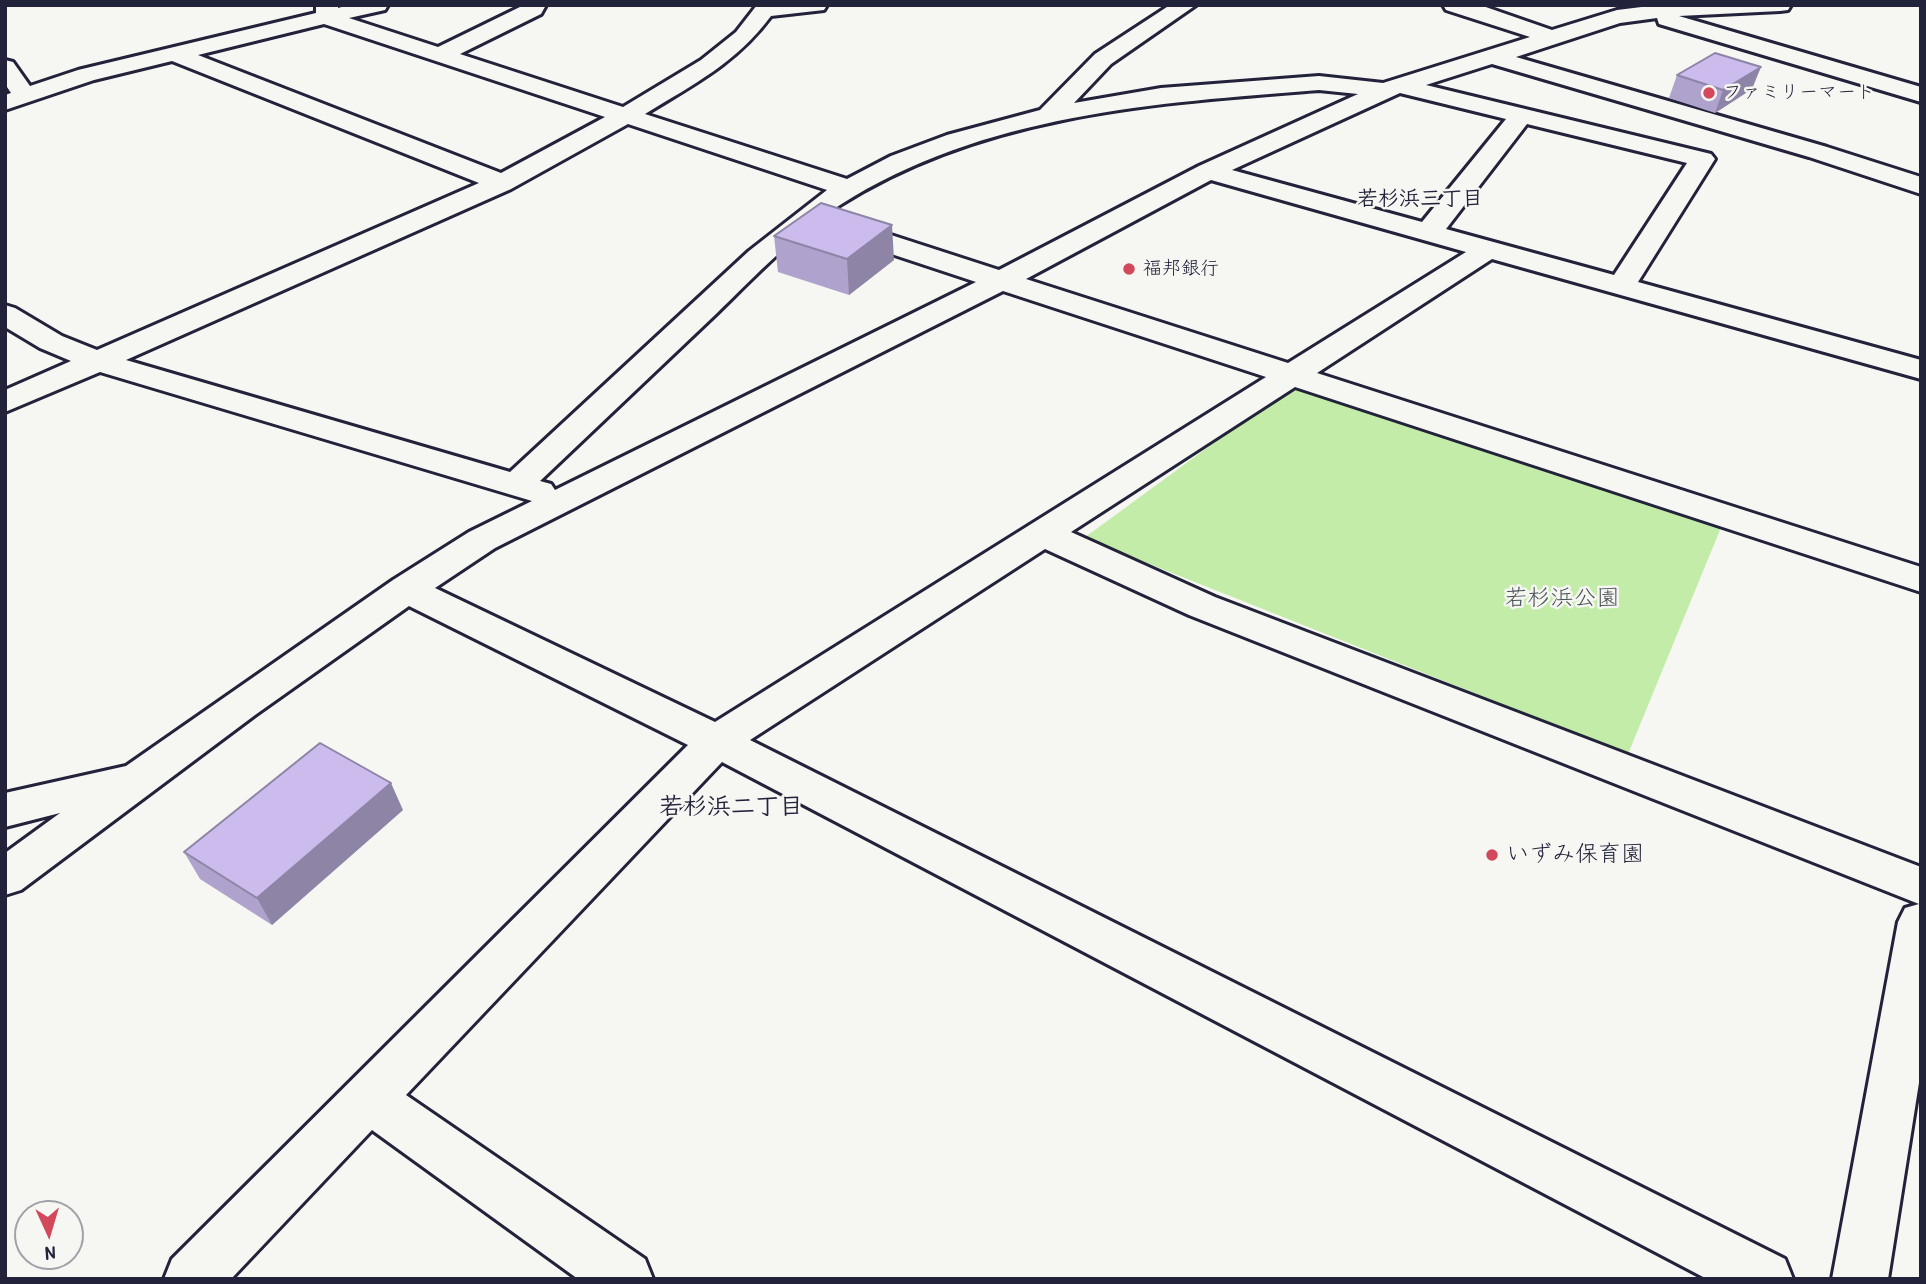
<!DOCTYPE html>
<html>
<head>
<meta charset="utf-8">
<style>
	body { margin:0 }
	#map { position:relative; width:1926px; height:1284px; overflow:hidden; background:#f6f6f2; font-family:"Patrick Hand",sans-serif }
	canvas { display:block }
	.frame { position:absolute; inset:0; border:7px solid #22223b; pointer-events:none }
	.north { position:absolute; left:14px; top:1200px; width:70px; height:70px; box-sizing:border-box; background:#f6f6f2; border:2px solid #a1a1a9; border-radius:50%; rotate:176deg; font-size:19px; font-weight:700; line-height:28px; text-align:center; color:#22223b }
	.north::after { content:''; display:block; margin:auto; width:24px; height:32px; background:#d1495b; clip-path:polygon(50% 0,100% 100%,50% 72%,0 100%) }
</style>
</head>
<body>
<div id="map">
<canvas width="1926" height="1284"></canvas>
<div class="frame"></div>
<div class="north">N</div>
</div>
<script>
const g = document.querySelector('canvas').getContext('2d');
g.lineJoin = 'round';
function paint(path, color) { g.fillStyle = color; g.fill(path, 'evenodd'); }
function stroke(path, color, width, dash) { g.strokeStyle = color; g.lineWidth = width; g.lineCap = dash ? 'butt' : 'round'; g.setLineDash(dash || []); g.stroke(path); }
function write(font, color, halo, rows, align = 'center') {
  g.font = font + ' "Patrick Hand","Klee One",sans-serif'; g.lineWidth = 5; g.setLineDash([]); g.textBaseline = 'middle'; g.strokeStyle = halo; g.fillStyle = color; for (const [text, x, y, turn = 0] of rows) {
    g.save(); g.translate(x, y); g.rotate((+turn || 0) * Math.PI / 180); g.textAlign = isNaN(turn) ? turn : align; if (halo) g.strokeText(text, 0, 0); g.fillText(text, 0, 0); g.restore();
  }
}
const green = new Path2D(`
	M1293,385l429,140 -94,229 -544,-216z`);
const minor = new Path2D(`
	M316,5h22v3l11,-3h39l-3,5 -36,8 89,29 86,-42h22l-5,9 -81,40 163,53 78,-47 35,-28 21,-27h70l-3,5 -53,6c-35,47 -77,68 -126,98l202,65 44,-23 56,-21 93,-25 55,-56 75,-49h26l-85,59 -37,39 87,-15 158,-12 64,7 147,-46 -84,-27 -3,-5h37l72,25 65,-20 41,-5h133l-3,5 -8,1 -101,5 242,71v15l-262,-78 -2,-6 -37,5 -104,34 311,90 94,30v17l-112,-37 -317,-93 -66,21 285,69 4,5 -77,123 283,78v19l-429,-120 -175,114 604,194v25l-626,-205 -224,145 144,65 706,270v203l-33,209h-56l66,-357 7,-14 14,-4 -730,-289 -144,-66 -295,191 1035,519 8,20h-86l-985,-517 -316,333 239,164 8,20h-75l-206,-149 -141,149h-67l8,-20 516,-514 -279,-139 -154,109 -234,175 -16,5v-42l55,-40 -55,14v-34l121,-27 267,-186 76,-48 63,-31 -432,-129 -95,40v-22l66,-29 -31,-13 -35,-21v-22l10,3 47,28 35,14 382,-167 -307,-122 -78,19 -89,30v-15l6,-2 -6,-9v-24l8,2 17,24 48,-16 238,-57zM324,24l281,93 -104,56 -303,-118zM1319,90l39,4 -159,72 -200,104 -145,-47 -10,-2 -10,2 -4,6 4,6 142,47 -421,208 -4,-6 -11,-3c59,-56 118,-112 177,-168 36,-35 81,-82 123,-108 143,-91 315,-102 479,-115zM1400,93l106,26 -84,103 -190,-52zM628,124l199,66 -78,61 -239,221 -384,-112 385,-171zM1527,124l160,39 -73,112 -168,-46zM1211,180l255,72 -178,111 -262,-84zM1003,291l263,86 -551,345 -280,-134 60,-40z`);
const wall = new Path2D(`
	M1677,75l75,14 -37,24 -46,-15z
	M774,236l120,24 -45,35 -71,-23z
	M403,810l-131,115 -72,-46 -16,-27z`);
const shadedWall = new Path2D(`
	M1761,67l-9,22 -37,24 8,-23z
	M892,225l2,35 -45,35 -2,-36z
	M391,783l12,27 -131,115 -15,-27z`);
const building = new Path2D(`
	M1715,53l46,14 -38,23 -46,-15z
	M821,203l71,22 -45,34 -73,-23z
	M320,743l71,40 -134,115 -73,-46z`);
const markers = [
	[1709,93,7,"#d1495b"],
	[1129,269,7,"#d1495b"],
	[1492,855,7,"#d1495b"]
];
const farPoinames = [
	["ファミリーマート",1723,93],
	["福邦銀行",1143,269]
];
const farNeighbourhoodnames = [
	["若杉浜三丁目",1420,199]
];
const parkNames = [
	["若杉浜公園",1562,599]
];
const poiNames = [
	["いずみ保育園",1506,855]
];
const neighbourhoodNames = [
	["若杉浜二丁目",731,808]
];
paint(green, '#c2eca8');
stroke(minor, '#22223b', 6);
paint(minor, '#f6f6f2');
paint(wall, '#afa2cc');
paint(shadedWall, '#8e84a6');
paint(building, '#cbbced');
stroke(building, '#8e84a6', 2);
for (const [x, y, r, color] of markers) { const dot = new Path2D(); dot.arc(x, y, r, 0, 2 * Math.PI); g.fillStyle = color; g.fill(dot); stroke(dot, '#f6f6f2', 2.5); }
write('19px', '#22223b', '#f6f6f2', farPoinames, 'left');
write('bold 21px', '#22223b', '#f6f6f2', farNeighbourhoodnames);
write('23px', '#4a5456', '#f6f6f2', parkNames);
write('23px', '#22223b', '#f6f6f2', poiNames, 'left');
write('bold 24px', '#22223b', '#f6f6f2', neighbourhoodNames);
</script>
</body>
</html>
